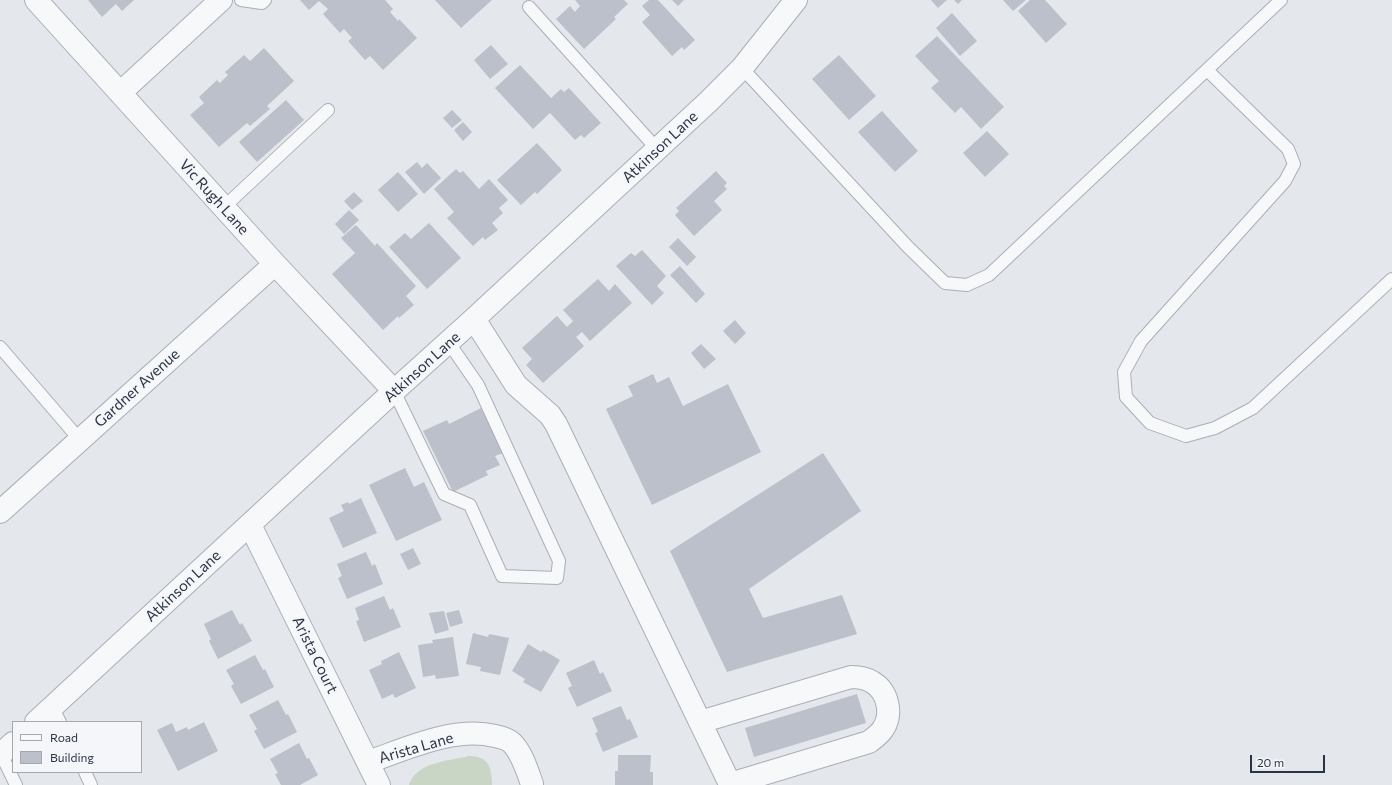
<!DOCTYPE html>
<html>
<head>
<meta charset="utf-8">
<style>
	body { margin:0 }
	#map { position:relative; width:1392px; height:785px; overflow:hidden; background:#e4e7ec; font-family:Commissioner,sans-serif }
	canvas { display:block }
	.legend { position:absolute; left:12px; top:721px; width:130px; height:52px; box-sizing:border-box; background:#f4f6f9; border:1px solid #a4a8b1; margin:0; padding:5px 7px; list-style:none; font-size:12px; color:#2b3445 }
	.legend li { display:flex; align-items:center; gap:8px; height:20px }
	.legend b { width:20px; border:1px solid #a4a8b1 }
	.scale { position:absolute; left:1250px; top:755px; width:75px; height:18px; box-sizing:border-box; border:2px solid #2b3445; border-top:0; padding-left:5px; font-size:12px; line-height:14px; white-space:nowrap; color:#2b3445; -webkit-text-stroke:3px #f4f6f9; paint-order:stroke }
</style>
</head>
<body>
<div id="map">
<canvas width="1392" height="785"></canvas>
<ul class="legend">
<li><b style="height:5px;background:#f7f8fa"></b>Road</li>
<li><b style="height:11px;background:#bbc0ca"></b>Building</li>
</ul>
<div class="scale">20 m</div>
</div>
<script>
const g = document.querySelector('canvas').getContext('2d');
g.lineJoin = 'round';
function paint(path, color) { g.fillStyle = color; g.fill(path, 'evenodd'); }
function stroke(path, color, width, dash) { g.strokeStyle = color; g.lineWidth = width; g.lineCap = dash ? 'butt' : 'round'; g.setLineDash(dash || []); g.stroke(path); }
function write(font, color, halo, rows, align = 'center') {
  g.font = font + ' Commissioner,sans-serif'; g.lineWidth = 3.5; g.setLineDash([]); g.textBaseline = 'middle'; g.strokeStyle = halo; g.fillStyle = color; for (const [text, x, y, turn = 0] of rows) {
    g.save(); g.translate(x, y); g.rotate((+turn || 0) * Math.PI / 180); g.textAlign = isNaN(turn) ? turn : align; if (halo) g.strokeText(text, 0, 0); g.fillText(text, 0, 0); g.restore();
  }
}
const green = new Path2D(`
	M469,756c20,0 23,12 23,29h-83c7,-23 40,-24 60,-29z`);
const building = new Path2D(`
	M88,0h46l-12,11 -6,-7 -14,13z
	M300,0h85l8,9 -3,3 8,9 1,-2 18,19 -34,32 -13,-14 -5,4 -17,-19 4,-3 -8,-9 -4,4 -17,-19 5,-5 -9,-8 -10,9z
	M435,0h57l-31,28z
	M575,0h49l4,4 -14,13 2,2 -32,30 -28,-30 14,-13 5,6 5,-6z
	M649,0h9l37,40 -11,10 -2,-3 -10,9 -30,-34 8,-7 -8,-9z
	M672,0h12l-6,6z
	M931,0h16l-9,8z
	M954,0h8l-4,4z
	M1003,0h23l-13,11z
	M1030,0h15l22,24 -21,19 -28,-32z
	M952,13l25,28 -17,15 -24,-28z
	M937,36l67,71 -23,22 -20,-22 -6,6 -24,-25 8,-7 -24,-25z
	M491,45l17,19 -18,15 -16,-19z
	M264,48l30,33 -27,25 3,3 -20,17 -3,-3 -28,24 -29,-32 14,-12 -5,-6 18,-17 3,3 8,-8 -3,-3 19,-17 6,6z
	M839,55l37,41 -27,24 -37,-41z
	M520,65l31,33 10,-9 3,3 5,-4 32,35 -17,15 -3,-3 -6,5 -25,-27 -17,16 -38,-41z
	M286,100l18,20 -47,42 -18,-20z
	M452,110l10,10 -10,8 -9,-10z
	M882,111l36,40 -23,21 -37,-40z
	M463,122l9,10 -9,9 -9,-11z
	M987,131l22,23 -24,23 -22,-24z
	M537,143l25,27 -25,24 -2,-2 -14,13 -24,-25z
	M417,162l5,6 5,-5 14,15 -17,16 -19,-22z
	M456,169l4,4 3,-2 16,18 10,-10 19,21 -9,8 4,5 -11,10 6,7 -13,10 -2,-3 -10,9 -26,-28 7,-6 -20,-23z
	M716,171l11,12 -3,3 3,3 -13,12 8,9 -28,26 -19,-21 4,-4 -3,-3z
	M398,172l20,22 -20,18 -20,-22z
	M354,192l9,9 -11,9 -8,-9z
	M349,210l10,10 -15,14 -9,-10z
	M429,223l32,35 -34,31 -38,-42 16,-14 6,6z
	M356,225l19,21 2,-3 39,43 -10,10 8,9 -15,13 -1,-2 -15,14 -51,-56 23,-21 -14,-15z
	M678,238l18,19 -9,9 -18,-19z
	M642,250l24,26 -9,10 7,7 -12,12 -36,-39 15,-13 4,3z
	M680,266l25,28 -9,9 -26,-28z
	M598,279l11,12 6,-7 17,19 -42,38 -8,-9 -6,5 8,9 -41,37 -17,-18 6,-6 -10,-11 35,-32 10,11 6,-6 -10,-11z
	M735,320l11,13 -11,11 -12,-13z
	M701,344l15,15 -12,10 -13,-16z
	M653,374l4,9 12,-6 14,29 45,-22 33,68 -109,53 -46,-96 27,-13 -5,-10z
	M481,408l22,45 -8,3 5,9 -14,6 2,4 -35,17 -30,-61 24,-11 2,4z
	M823,453l38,58 -112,78 14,29 79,-23 15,39 -130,38 -57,-121z
	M405,468l9,19 10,-5 18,38 -46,21 -27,-56z
	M361,498l16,35 -34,15 -14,-30 15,-7 -3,-6 7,-3 1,2z
	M413,548l8,16 -13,6 -8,-16z
	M366,552l6,14 3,-2 8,20 -36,15 -9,-21 4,-2 -5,-12z
	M384,596l6,14 3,-2 8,19 -37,15 -8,-21 3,-1 -4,-12z
	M232,610l8,15 2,-2 10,18 -34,18 -9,-18 2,-2 -7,-15z
	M459,610l4,13 -13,4 -4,-14z
	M444,611l5,19 -14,4 -6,-21z
	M473,633l15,4 1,-3 20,4 -9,37 -20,-4 1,-4 -15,-3z
	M453,637l6,39 -23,3 -1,-4 -12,2 -5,-32 15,-2 -1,-3z
	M528,644l13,8 2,-2 17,10 -19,32 -18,-10 2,-3 -13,-8z
	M399,652l17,36 -21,10 -2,-4 -11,5 -13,-29 13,-6 -1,-3z
	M255,655l8,15 2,-1 9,18 -33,17 -10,-18 3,-2 -8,-14z
	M594,660l6,14 3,-2 9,19 -35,16 -9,-19 4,-2 -6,-13z
	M857,694l9,29 -112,34 -9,-29z
	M278,700l8,15 2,-1 9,18 -33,17 -10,-18 3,-2 -8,-14z
	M621,706l6,14 3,-1 8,18 -35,15 -8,-19 3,-1 -6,-14z
	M204,722l14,29 -40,20 -21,-41 15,-7 4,9 11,-5 1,3z
	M299,743l8,16 2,-1 9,17 -18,10h-19l-6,-11 3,-1 -8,-14z
	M618,755h33l-1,17h3v13h-38v-14h3z`);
const lane = new Path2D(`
	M241,0l21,3 3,-3
	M529,7l128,142
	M742,68l166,179 37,36 22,2 22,-10 292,-275
	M1207,70l81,79 6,15 -9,17 -144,160 -17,31 2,25 24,26 36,13 29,-8 38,-20 139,-129
	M224,207l104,-97
	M0,347l80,93
	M394,391l50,103 26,11 32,71 55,2 2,-17 -81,-176 -29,-42
	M52,707l8,15
	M1,754l15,31
	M85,772l6,13`);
const street = new Path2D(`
	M36,0l239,264 119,127
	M120,93l101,-93
	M474,319l42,66 34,30 6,9 174,360 139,-42c5,-4 10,-7 14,-13 10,-15 5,-38 -11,-47 -6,-4 -14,-5 -21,-5l-151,45
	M0,512l275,-248
	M250,525l129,260
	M36,722l358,-331 80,-72 235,-218 33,-33 54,-68
	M0,755l13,-12
	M368,762c38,-13 86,-36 127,-26 5,1 13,3 17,7 10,10 15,27 20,41`);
const streetNames = [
	["Atkinson Lane",660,147,-43],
	["Vic Rugh Lane",214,197,48],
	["Atkinson Lane",422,367,-42],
	["Gardner Avenue",137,388,-42],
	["Atkinson Lane",183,586,-43],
	["Arista Court",315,655,64],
	["Arista Lane",416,748,-16]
];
paint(green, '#c9d6c5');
paint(building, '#bbc0ca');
stroke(lane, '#a9aeb7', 14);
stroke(street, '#a9aeb7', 24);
stroke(lane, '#f7f8fa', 12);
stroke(street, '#f7f8fa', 22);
write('15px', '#2b3445', '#f4f6f9', streetNames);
</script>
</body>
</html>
